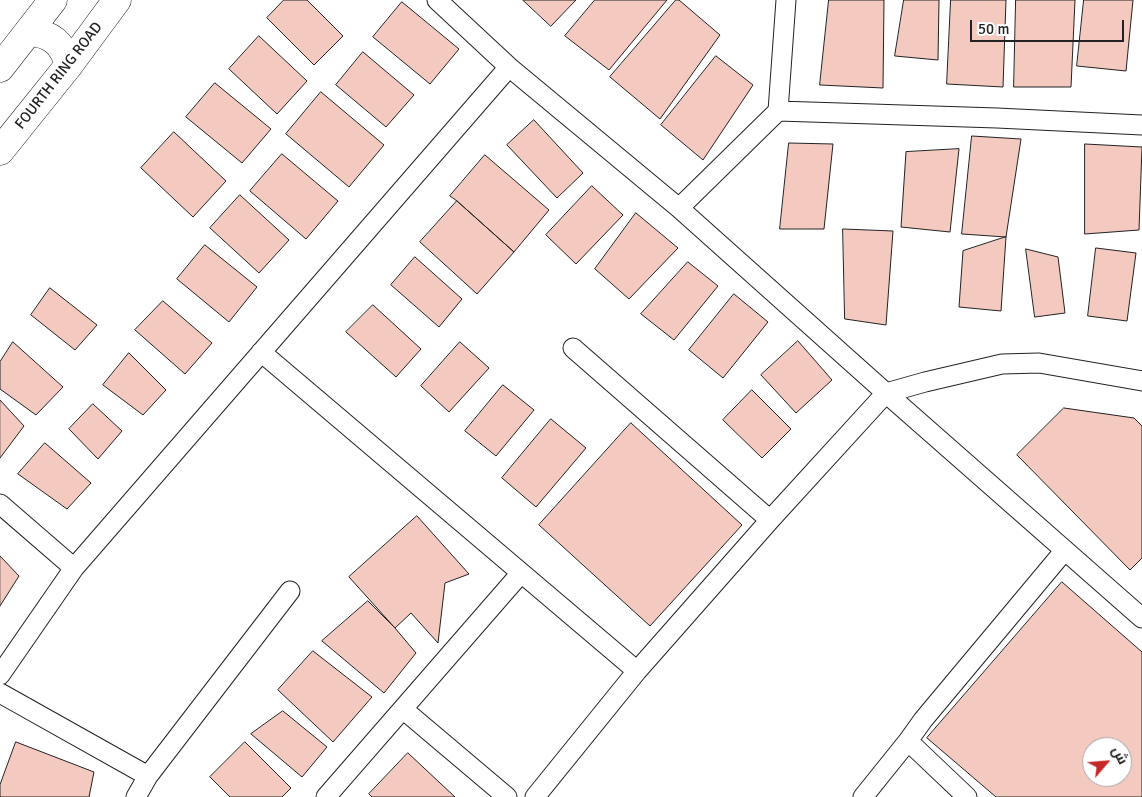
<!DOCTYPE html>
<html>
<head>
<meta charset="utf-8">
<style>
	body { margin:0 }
	#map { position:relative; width:1142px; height:797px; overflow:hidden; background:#fff; font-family:Signika,Cairo,sans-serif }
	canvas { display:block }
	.north { position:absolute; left:1082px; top:737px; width:50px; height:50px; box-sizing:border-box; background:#fff; border:1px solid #a7a7a7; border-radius:50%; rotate:63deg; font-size:14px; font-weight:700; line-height:20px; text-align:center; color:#222 }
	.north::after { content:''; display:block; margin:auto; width:18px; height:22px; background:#c62828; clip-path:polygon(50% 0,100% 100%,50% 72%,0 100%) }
	.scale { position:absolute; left:970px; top:20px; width:154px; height:22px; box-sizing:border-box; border:2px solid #222; border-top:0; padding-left:6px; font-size:15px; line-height:18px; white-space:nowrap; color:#222; -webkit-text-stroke:4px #fff; paint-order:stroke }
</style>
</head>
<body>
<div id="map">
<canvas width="1142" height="797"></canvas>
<div class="north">ش</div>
<div class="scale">50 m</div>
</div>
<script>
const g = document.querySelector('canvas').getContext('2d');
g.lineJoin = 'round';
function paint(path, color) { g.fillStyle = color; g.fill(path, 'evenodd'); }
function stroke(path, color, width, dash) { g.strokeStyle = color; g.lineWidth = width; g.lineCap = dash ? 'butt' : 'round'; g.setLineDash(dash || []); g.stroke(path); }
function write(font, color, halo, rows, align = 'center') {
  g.font = font + ' Signika,sans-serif'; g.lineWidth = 4; g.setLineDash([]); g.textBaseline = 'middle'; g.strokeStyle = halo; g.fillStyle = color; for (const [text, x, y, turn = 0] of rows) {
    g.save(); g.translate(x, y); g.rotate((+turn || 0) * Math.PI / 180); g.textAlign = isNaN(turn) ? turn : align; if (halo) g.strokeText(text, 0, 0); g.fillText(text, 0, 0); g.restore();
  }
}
const building = new Path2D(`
	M284,0h23l36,36 -29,29 -47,-47z
	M523,0h53l-25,26z
	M595,0h72l-58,70 -44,-34z
	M676,0h3l41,35 -60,84 -50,-42z
	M829,0h55l-1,88 -63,-3z
	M904,0h35l-1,60 -43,-4z
	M951,0h55l-3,87 -56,-3z
	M1016,0h59l-4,87h-57z
	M1084,0h49l-7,71 -49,-5z
	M402,2l57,47 -29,35 -57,-47z
	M259,36l48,45 -30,33 -48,-45z
	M363,52l51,43 -28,32 -50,-42z
	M716,56l37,29 -50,75 -42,-35z
	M215,83l56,46 -29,34 -56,-46z
	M321,92l63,53 -35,42 -63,-53z
	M534,120l49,53 -26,25 -50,-53z
	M174,132l52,49 -33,36 -52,-49z
	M972,136l49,3 -15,98 -44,-3z
	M789,143l44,1 -9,85h-44z
	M1085,144l57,3 -3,83 -54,4z
	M959,149l-9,83 -49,-5 5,-75z
	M282,154l56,47 -32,38 -56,-48z
	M485,155l64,55 -35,42 -57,-51 -7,-5z
	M592,186l31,29 -47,49 -30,-29z
	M240,195l49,45 -30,33 -49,-45z
	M457,201l57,51 -37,42 -57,-52z
	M636,213l42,35 -49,51 -34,-30z
	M843,229l50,2 -7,94 -41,-6z
	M1006,237l-5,74 -42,-4 4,-56z
	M205,245l52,42 -28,35 -52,-43z
	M1096,248l40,5 -9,68 -39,-5z
	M1026,249l32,8 7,56 -30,4z
	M415,257l47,42 -23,28 -48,-42z
	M688,262l30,24 -44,54 -33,-26z
	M50,288l47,37 -22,25 -44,-35z
	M734,294l34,28 -45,56 -34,-28z
	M163,301l49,42 -27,31 -50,-44z
	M373,305l48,44 -25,28 -50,-45z
	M798,341l34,39 -36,33 -35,-38z
	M13,342l50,45 -27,28 -36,-26v-27z
	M460,342l29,26 -40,44 -28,-26z
	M129,353l37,37 -23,25 -40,-30z
	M503,385l31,25 -38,46 -31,-25z
	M752,390l39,39 -29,29 -39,-38z
	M0,400l24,26 -24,32z
	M93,404l29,27 -24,28 -29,-30z
	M1064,408l70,10 8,8v132l-12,12 -113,-115z
	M551,419l35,29 -50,59 -34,-29z
	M631,423l111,102 -92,101 -111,-101z
	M45,443l46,40 -24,26 -49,-35z
	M417,516l52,58 -24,9 -7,60 -27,-30 -16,15 -46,-51z
	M0,556l19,20 -19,30z
	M1062,582l80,70v145h-146l-69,-59zM1092,747h30v30h-30z
	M368,601l27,27 21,25 -32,40 -62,-52z
	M313,651l59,46 -39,45 -55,-52z
	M283,711l44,36 -25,30 -51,-43z
	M16,742l78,30 -5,25h-89v-12z
	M245,742l46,46 -9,9h-52l-20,-20z
	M408,753l47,44h-83l-3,-3z`);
const minor = new Path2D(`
	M437,0l72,67 170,141 207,185 39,-11 77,-18 37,-1 103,18
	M778,111l8,-111
	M679,208l99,-97 219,7 145,7
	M573,348l197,172
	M261,352l376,319
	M0,504l74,64
	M0,675l74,-107 435,-501
	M0,693l148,83
	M404,710l103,87
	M136,797l12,-21 142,-185
	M326,797l195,-224
	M535,797l102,-126 133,-151 116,-127 256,225
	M863,797l45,-56
	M967,797l-59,-56 15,-21 142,-170`);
const primary = new Path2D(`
	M28,32c23,1 35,11 41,33
	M0,68l53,-68
	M0,151l69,-86 48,-65`);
const streetNames = [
	["FOURTH RING ROAD",59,76,-52]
];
paint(building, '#f3c9c0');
stroke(building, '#222', 1);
stroke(minor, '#222', 21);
stroke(primary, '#222', 29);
stroke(minor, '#fff', 19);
stroke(primary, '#fff', 28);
write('15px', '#222', '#fff', streetNames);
</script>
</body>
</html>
